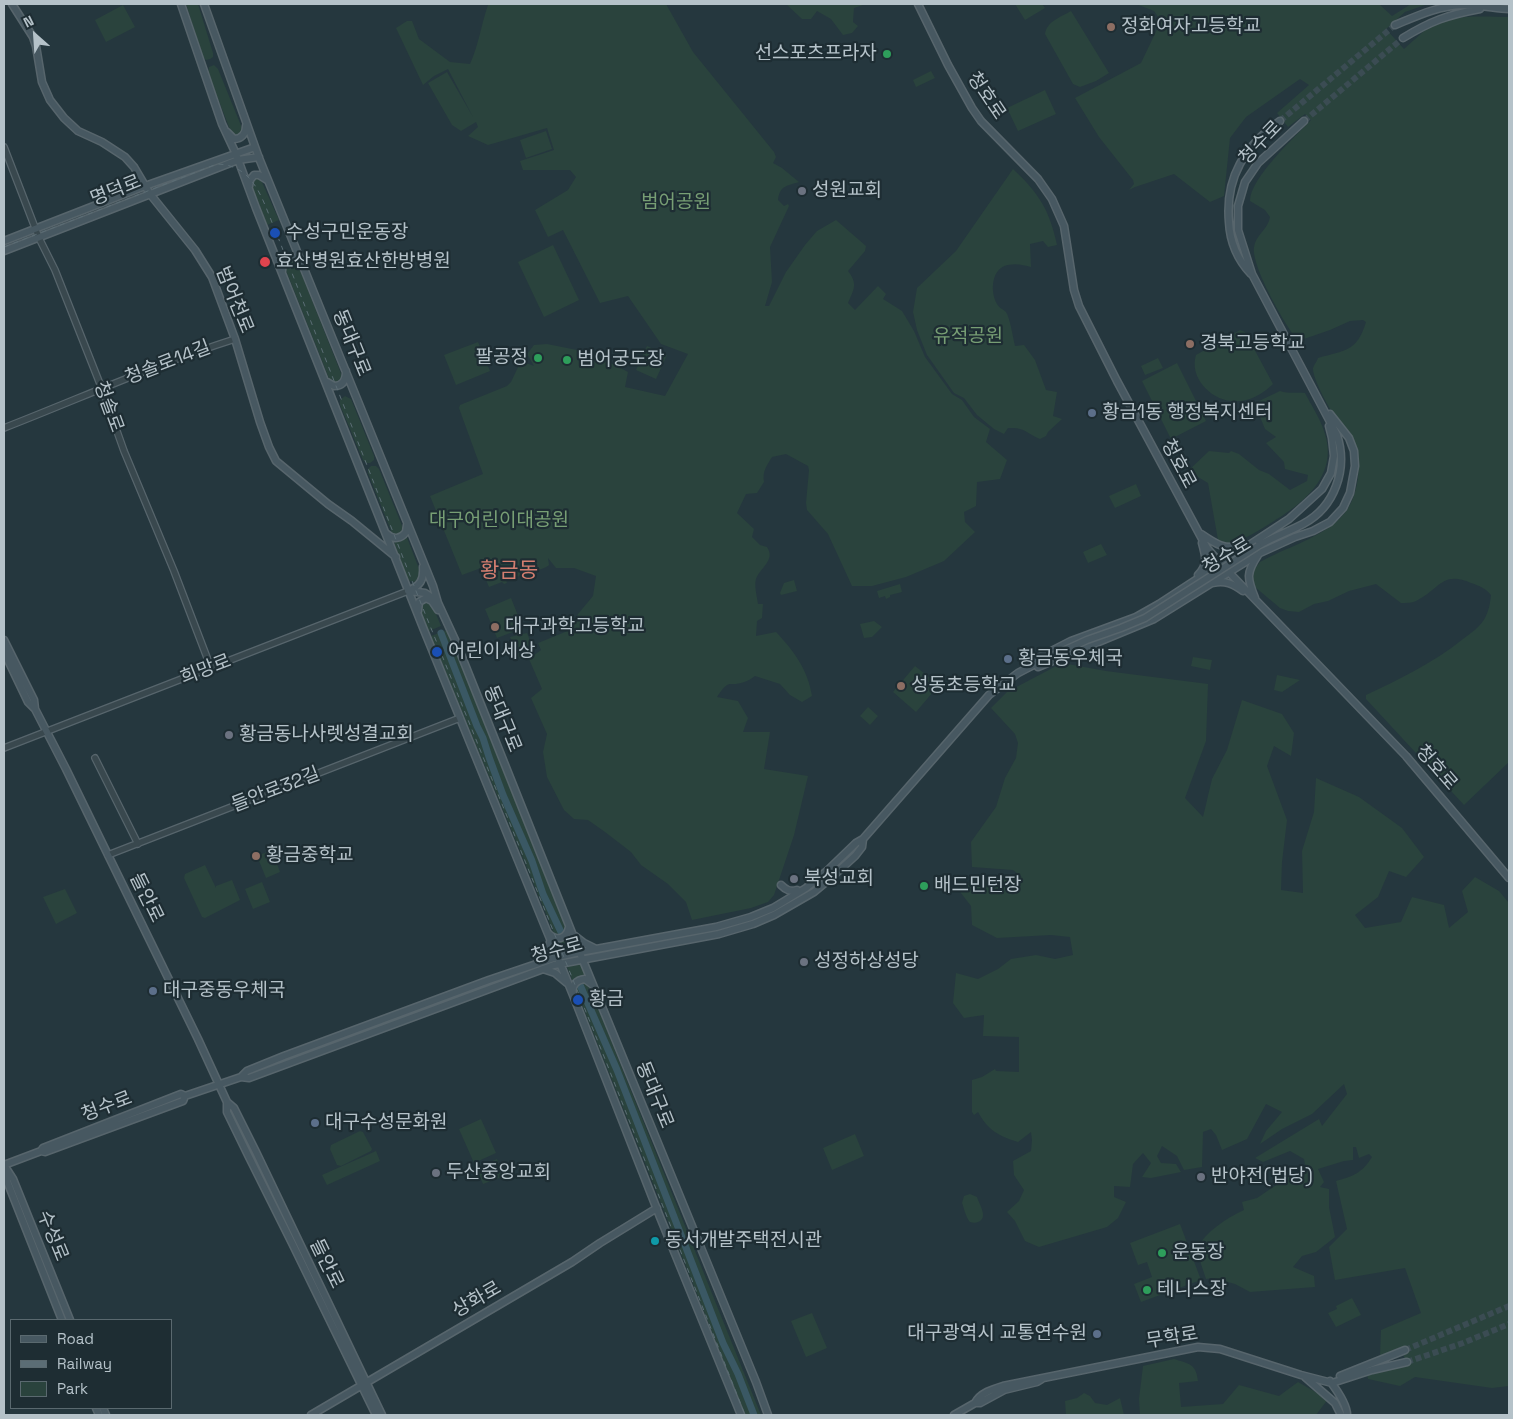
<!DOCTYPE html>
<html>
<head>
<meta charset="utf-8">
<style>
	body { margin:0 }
	#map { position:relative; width:1513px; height:1419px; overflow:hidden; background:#25373e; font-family:"Space Grotesk",sans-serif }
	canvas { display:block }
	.frame { position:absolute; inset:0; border:5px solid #b5c2c9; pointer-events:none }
	.legend { position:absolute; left:10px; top:1319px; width:162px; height:90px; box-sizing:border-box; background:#1e2d33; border:1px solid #5a696f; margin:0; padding:6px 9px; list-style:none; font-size:15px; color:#b5c2c9 }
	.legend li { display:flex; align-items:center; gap:10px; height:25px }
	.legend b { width:25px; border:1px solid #5a696f }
	.north { position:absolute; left:10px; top:10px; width:50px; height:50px; -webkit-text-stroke:4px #1e2d33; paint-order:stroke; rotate:334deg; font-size:14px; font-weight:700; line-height:20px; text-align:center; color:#b5c2c9 }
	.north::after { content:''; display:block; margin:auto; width:18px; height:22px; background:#b5c2c9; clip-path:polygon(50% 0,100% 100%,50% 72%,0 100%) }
</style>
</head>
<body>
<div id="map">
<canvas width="1513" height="1419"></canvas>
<div class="frame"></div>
<ul class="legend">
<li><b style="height:6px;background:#475861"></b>Road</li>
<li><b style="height:6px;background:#5b6d75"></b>Railway</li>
<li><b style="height:14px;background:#2a433d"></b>Park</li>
</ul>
<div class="north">N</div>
</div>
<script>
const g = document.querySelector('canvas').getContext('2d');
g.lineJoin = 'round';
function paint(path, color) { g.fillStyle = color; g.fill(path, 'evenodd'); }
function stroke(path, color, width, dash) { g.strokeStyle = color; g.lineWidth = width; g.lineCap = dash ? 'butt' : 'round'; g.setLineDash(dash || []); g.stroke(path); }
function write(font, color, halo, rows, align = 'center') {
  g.font = font + ' "Space Grotesk","Noto Sans KR",sans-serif'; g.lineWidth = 4.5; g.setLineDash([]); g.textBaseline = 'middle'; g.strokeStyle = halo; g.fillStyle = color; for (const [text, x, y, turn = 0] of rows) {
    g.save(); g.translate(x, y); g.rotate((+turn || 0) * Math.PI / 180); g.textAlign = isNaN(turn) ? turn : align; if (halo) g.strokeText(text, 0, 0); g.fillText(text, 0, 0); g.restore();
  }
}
const green = new Path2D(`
	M186,4h12l15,49v4l-3,2 -4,1 -3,-3z
	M486,4h180l27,48 81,100 2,5 -3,6 9,5 17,14c-12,4 -19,3 -21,18l6,6 4,-2 1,2 -19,41 2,35 -7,24h4l17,-34 19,-27 12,-14 19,-11 30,26 -1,5 -17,20c10,13 6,18 0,32l7,7 23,-24 8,8 -3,5 19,12 12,20 11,26 27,37 10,6 12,17 16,12 -4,13 21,18 -7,19 -23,3 -1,24 -12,6 1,10 10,10 -31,29 -38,16 -34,9h-20l-24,-52 -21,-24 -1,-7 3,-33 -1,-4 -22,-12 -14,3c-5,8 -10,15 -8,25l-7,11 -11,1 -9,19 17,16 -2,8 8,8 7,2c9,13 -7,21 -11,32 -2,7 1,17 2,25h5l-1,14 -5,3 -1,15 20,-4c18,19 32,38 36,64l-10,6 -12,-7 -10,-11 -25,-8c-3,2 -7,5 -11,6 -17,6 -13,-5 -27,15l21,4 10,17 -5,14h27l-6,37 44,7 -14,59 -20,60 -6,7 -17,6 -59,12 -6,-18 -18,-18 -27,-19 -10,-13 -26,-20 -17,-12 -14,-1 -10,-9 -17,-33 -4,-25 4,-18 -16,-36 11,-9 -13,-30 12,-9 -3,-7 32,-13 8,-16 15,-18 3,-20 -22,-8h-18l-8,-10 1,7c-5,5 -33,12 -43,15l1,3 -3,1 -2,-2 -13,5 -8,-19 -19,7 -32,-79 53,-22 -24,-66 1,-3 47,-19 4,-4 10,-21 13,5 -7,-12 7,-9 13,-1 45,9 36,19 -3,15 40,9 23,-42 -27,-10 -33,-48 -28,7 -37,-73 -15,7 -13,-27 33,-20 8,-13 -6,-7h-47l-3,-9 34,-11 -7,-22 -59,17 -20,-9 10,-9 -2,-5 -15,9 -9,-6 -24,-42 19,-11 26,45 -25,-48 -14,7 -11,9 -27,-57 11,-7h5l7,18 31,23 20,2c9,-20 11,-39 18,-59z
	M786,4h80l-12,4 -1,14 5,4 -6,7 -9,2 -12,-16 -14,-8 -6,8h-9z
	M1015,4h27l3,4 -20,12z
	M1136,4h243l13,12 19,-12h17l-23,8 -19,17 18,20c8,-7 16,-15 24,-21 22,-15 56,-11 81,-11v745l-45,43 -98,-106v-4c34,-16 67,-32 97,-56 8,-6 17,-12 22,-21 4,-8 5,-14 6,-23 -6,-7 -11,-9 -20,-12 -29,-13 -32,7 -55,18 -4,2 -10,2 -15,2l-25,-19 -27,7 -21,10 -14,3 -15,8 -11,-1 -8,-3 -25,-21 -3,-8 1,-8 7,-9c25,-14 55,-22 77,-41 23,-18 28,-63 13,-88 -4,-6 -10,-11 -15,-17 -6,-7 -23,-39 -22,-48 1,-3 4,-7 5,-10 27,-8 39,-6 48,-36l-3,-2 -13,1 -20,9 -32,11c-13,-16 -47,-75 -44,-94 2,-13 14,-17 16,-30l-5,-7 -15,-9c0,-23 45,-64 61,-81l-6,-6 -17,13 -11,-14 32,-28 -9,-6 -54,38 -16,21 -6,58 -14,6 -36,-28 -39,13 -6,3 5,-6 -1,-4 -34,-43 -24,-39 66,-35 20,-42 -7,-10z
	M123,5l12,22 -29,15 -11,-22z
	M1071,11l38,62 -13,8 -16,6 -7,-3 -28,-50c2,-13 16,-17 26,-23z
	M214,65l4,4 24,59 -1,4 -3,2h-5l-2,-2 -23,-59 1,-6z
	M931,71l4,7 -19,9 -3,-7z
	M1045,90l11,24 -38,17 -11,-23z
	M546,131l6,18 -26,9 -6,-18z
	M1013,169c26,24 37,42 44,76l-9,2 -5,-6 -13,3 1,23c-7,-2 -15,-4 -23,-2 -17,3 -18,27 -11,39 2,4 6,5 9,8 4,6 7,26 9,34l9,-1 11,15 11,30 11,2 -4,24 9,3 -14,13 -2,4 -6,3c-14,-6 -15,-12 -32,-11l-4,6 -10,-5 -17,-14 -13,-17 -10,-5 -27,-38 -10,-25 -4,-18 4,-24 39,-37z
	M255,177l6,3 18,40 -12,5 -16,-41z
	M553,245l26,55 -35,17 -26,-55z
	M290,260l5,2 3,3 44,111v3l-4,5 -8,-3 -45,-113 1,-5z
	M1240,330l5,2 28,52c-11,11 -26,19 -42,17 -21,-2 -42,-24 -35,-46z
	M478,342l12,29 -34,14 -12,-30z
	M647,346l20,9 -11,24 -20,-9z
	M1158,358l5,10 -18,7 -4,-9z
	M1177,363l29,58 -35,18 -29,-58z
	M1280,391c9,3 16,1 25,2 6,12 15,25 19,38 15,42 -17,70 -50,90 -15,9 -30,20 -48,23l-8,-4 -10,-57 -20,-12 21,-20 20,2 2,-2 8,3 20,16 10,4 21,16 17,-9 1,-6 -23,-6 -1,-7 -18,-19 10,-6 -11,-8 -9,-22 -14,9 2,-5 6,-3 11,-8z
	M345,396l6,3 23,57v4l-4,3h-4l-3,-3 -23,-55v-5z
	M371,466h5l3,3 24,59v3l-6,5 -5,-3 -24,-60v-4z
	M1136,484l5,12 -26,12 -6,-12z
	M406,535l15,39v3l-7,5 -7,-2 -14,-41 8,1z
	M1101,544l6,11 -19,8 -5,-11z
	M794,580l3,11 -16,4 -1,-2 4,-10z
	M900,584l2,8 -12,3v2l-4,2 -1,-3 -6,2 -2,-7z
	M511,598l12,30 -26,10 -12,-29z
	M421,601l10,1 10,24 -12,5 -11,-24z
	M874,621l8,6 -10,10 -8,1 -4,-14z
	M447,630l272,681 42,104h-16l-201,-506 -113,-273z
	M527,633l7,18 -15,7 -9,-21z
	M1193,657l19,3 -2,10 -19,-4z
	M1062,663l44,8 102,13 -2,57 -21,57 18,19 9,-38 15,-29 15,-50 40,14 12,19 -3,23 -17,-10 -7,20 20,54 -5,42 -1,28 22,3 -1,-42 12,-39 2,-34 43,19 43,31 22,29 -18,20 -17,-6 -11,26 -23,18 10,13 36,-6 11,-25 32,8 5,23 19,-16 -6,-21 13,-14 24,14 10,12v483l-17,2 -77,-11 -15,9 -32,-7 -1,-5 40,-8 -6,-19 -21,9 1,-26 40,-17 -16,-45 -70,12 -6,-33 18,-18 -11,-48c18,-5 26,-8 36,-24l-3,-3 -10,4 -3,-11h-3v13l-9,1 -26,8 6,13 -4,5 9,2v18l6,30 -19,15 -14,4 -9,11 21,9 1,11 -65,5 -15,-8 -22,-6 -7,1 -10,-30c11,-18 29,-30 48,-39l-2,-8 15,-4 34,-23 15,-5 -2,-11 -14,-8 -27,11 -8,-4 64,-39 3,7 25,-32 -3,-10 -32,30 -30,15 -22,15 6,-13 16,-19 -16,-8 -19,35 -25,11 -6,-15 -5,-6 -8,3 -1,35 -18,3 -7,-14 -15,-10 -5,10 4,7 15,1 5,8 -30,6 -9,-1 9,-14 -8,-10 -10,11 -3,23 -16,-1v11l12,5 -8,16 -11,9 -68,20 -14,-6 -10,-20 -8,-9 12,-11 5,-11 -10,-15 -1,-14 18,-10 1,-11 -1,-8 -13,10c-20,-6 -30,-12 -40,-30l-4,3 -2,-3v-32l10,-3 13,-8 1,2 23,1v-35l-36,-1 1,-21 -20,3 -11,-15 3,-30 22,6 20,-10 13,-10 25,-4 19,4 18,-4 -3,-18 -19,-2 -54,3 -25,-13 -1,-19 -14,-18 11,-5 39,-6h15l-9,-7 -41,-3 -1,-25 25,-35 9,-29 11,-20 2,-15 -3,-9 -24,-26 16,-16z
	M915,666l24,19 -23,27 -23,-20z
	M1277,675l23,5 -18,12 -8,-2z
	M868,707l10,9 -8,9 -10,-9z
	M272,850l8,22 -14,6 -9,-22z
	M205,865l11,23v-2l16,-6 8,20 -35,18 -3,-1 -18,-39 1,-4z
	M262,882l8,20 -17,7 -8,-20z
	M65,889l12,24 -21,11 -13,-27z
	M481,1119l15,34 -22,10 -15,-34z
	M360,1131l3,1 9,17 -1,2 -30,15 -4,-1 -7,-16 1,-4z
	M855,1134l9,22 -32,14 -9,-22z
	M376,1151l4,10 -53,24 -5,-10z
	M497,1159l7,17 -21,8 -7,-16z
	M970,1194l7,3c2,7 12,21 1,25 -2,1 -5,1 -8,0 -4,-4 -6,-14 -8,-19l2,-7z
	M1180,1224l21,56 -60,22 -7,-18 18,-7 -5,-15 -9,3 -8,-22z
	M1352,1298l9,17 -25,12 -8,-14 9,-4 -1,-3z
	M812,1313l15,35 -21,9 -15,-36z
	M1174,1359c15,5 22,4 24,22l-19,2 2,24 42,-3 16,-19 40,11 19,-14 30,17 -12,16h-176l-1,-16 4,-33z
	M1084,1393l6,3 5,7 12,2 13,-7 4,17h-58l-1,-14 12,-3z`);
const river = new Path2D(`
	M441,633l36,93 6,12 6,19 14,38 29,66 11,33 18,38
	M580,985l37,85 106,273 15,31 16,41`);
const secondaryTunnel = new Path2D(`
	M1280,121l115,-96
	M1304,121l99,-83
	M1405,1350l104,-44
	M1407,1362l56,-19 46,-19`);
const tertiary = new Path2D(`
	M4,147l35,91 16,32 47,119 22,62 50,120 37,97
	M4,428c77,-30 152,-64 231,-89
	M4,748l404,-157
	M95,758l43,86
	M108,855l352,-137`);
const secondary = new Path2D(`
	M12,4l21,33 3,9 6,36 8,18 14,18 14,13 24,11 23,15 9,10 16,27 45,56 17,27 23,62 25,83 9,25 7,14 52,43 24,17 44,36
	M181,4l41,120 14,30 20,54 168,422 149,365 87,222 81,198
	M204,4l55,154 174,428 5,17 18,39 128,321 172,419 12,33
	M918,4l30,61 24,43 9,13 57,58 14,20 12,27 10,64 5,16 38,75 90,167 13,15 186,193 103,122
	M1395,25c22,-9 43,-19 67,-20 16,0 32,3 47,4
	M1403,38c28,-17 44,-23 77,-29
	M227,132l7,7c7,0 12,-5 12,-13
	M249,186l1,-6 4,-5h5l8,5
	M4,241l141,-55 110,-39
	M4,251l234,-91 21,-3
	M282,271l1,-10 7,-4 8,2 4,5
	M1251,274c-14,-15 -21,-32 -22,-52 -4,-45 16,-76 51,-101
	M327,382l7,4c9,0 12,-6 12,-15
	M387,534c6,6 14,5 19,-2l1,-7
	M1201,534c13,9 24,17 41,11
	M1258,546c14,-9 30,-14 45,-22 32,-17 45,-55 34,-89l-85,-161 -14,-44v-24l7,-24 13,-19 46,-42
	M1198,575c10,-10 8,-18 4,-32
	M1213,583c12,-3 20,1 30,8
	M408,591c12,-5 16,-11 15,-24
	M409,591l16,2 11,7
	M1255,598c-8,-20 -9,-25 3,-43
	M418,611l1,-9 7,-4 6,3 6,9
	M4,640l30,60 1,9
	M4,652l24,50 7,7 31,60 132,270 29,63v10l21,43 44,88 84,172
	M1032,661l39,-20 65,-24 23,-13 130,-85 33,-30 9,-16 3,-17 -2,-18 -3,-12
	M1038,667l116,-48 106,-66 35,-16 18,-6 17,-9 13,-14 7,-15 5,-27 -1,-15 -5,-13 -19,-24
	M781,885c5,5 9,7 16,5
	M548,933c8,9 19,6 21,-6
	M575,936l9,7 10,5
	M541,962l6,-9 3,-11
	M543,969l12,4 12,10
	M573,994c-2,-8 3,-14 12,-15l8,6
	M241,1077l8,1 305,-113 165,-31 34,-10 21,-9 40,-23 18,-15 23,-21 7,-9 1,-8
	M227,1102l7,6 22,44 126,263
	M41,1151l2,-3 138,-54 4,2 56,-19 6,-6 37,-15 205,-76 68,-23 23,-5 136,-25 35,-10 22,-9 33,-20 22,-18 28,-27 7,-4 126,-144 29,-22 23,-12
	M4,1165l37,-14 4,1 138,-51 2,-5
	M4,1165l9,14 57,141
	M5,1170l2,11 55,139
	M1340,1376l65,-26
	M1305,1377l30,26 6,12
	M1330,1381c6,8 17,24 17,34
	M975,1403c5,-10 18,-14 28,-17l195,-39 22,2 81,26 31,8 40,-13 35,-8
	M96,1408l3,7
	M103,1408l3,7
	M311,1415l261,-153 28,-19 57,-35
	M954,1415l21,-12h5l24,-13 33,-8 5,-3`);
const rail = new Path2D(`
	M4,247l213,-83c39,1 46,39 59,68l142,364 187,463 140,356`);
const secondaryBridge = new Path2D(`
	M1041,661l46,-21 34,-12 24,-10 113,-72`);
const markers = [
	[1111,27,5,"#8d6e63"],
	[887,54,5,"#2e9e5b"],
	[802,191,5,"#6b7280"],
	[275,233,6,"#1a4fb4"],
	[265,262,6,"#e0444e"],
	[1190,344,5,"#8d6e63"],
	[538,358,5,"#2e9e5b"],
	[567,360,5,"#2e9e5b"],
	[1092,413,5,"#5c6f8a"],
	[495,627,5,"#8d6e63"],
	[437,652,6,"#1a4fb4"],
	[1008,659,5,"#5c6f8a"],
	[901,686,5,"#8d6e63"],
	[229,735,5,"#6b7280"],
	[256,856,5,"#8d6e63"],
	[794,879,5,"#6b7280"],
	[924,886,5,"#2e9e5b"],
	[804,962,5,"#6b7280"],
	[153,991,5,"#5c6f8a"],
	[578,1000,6,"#1a4fb4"],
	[315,1123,5,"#5c6f8a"],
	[436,1173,5,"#6b7280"],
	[1201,1177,5,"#6b7280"],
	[655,1241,5,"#0f9aa8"],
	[1162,1253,5,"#2e9e5b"],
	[1147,1290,5,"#2e9e5b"],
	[1097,1334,5,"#5c6f8a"]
];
const poiNames = [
	["정화여자고등학교",1121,27],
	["선스포츠프라자",877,54,"right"],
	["성원교회",812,191],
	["수성구민운동장",286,233],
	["효산병원효산한방병원",276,262],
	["경북고등학교",1200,344],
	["팔공정",528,358,"right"],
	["범어궁도장",577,360],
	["황금1동 행정복지센터",1102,413],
	["대구과학고등학교",505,627],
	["어린이세상",448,652],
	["황금동우체국",1018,659],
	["성동초등학교",911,686],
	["황금동나사렛성결교회",239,735],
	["황금중학교",266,856],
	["북성교회",804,879],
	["배드민턴장",934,886],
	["성정하상성당",814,962],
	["대구중동우체국",163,991],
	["황금",589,1000],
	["대구수성문화원",325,1123],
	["두산중앙교회",446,1173],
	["반야전(법당)",1211,1177],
	["동서개발주택전시관",665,1241],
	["운동장",1172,1253],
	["테니스장",1157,1290],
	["대구광역시 교통연수원",1087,1334,"right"]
];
const streetNames = [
	["청호로",986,96,56],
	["청수로",1261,143,-46],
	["명덕로",116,191,-22],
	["범어천로",234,300,68],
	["동대구로",351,343,68],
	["청솔로14길",168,363,-21],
	["청솔로",108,407,70],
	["청호로",1178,464,62],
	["청수로",1227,556,-31],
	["희망로",206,670,-21],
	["동대구로",502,719,68],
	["청호로",1436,768,49],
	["들안로32길",276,790,-21],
	["들안로",146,898,64],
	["청수로",557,951,-15],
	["동대구로",654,1095,68],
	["청수로",107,1107,-21],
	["수성로",52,1236,68],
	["들안로",326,1264,64],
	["상화로",477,1300,-30],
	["무학로",1172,1338,-9]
];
const parkNames = [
	["범어공원",676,203],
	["유적공원",968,337],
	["대구어린이대공원",499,521]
];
const quarterNames = [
	["황금동",509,571]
];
paint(green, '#2a433d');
stroke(river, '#3a5864', 7);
stroke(secondaryTunnel, '#3b4c53', 6, [6, 3]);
stroke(tertiary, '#57656c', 8);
stroke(secondary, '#57656c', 9);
stroke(tertiary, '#39484e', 5.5);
stroke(secondary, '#475861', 6);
stroke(rail, '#5b6d75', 1, [5, 5]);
stroke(secondaryBridge, '#57656c', 9, []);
stroke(secondaryBridge, '#475861', 6);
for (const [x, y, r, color] of markers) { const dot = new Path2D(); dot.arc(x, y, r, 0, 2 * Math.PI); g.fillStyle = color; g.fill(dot); stroke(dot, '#1e2d33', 2); }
write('19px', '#b5c2c9', '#1e2d33', poiNames, 'left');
write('19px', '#b5c2c9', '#1e2d33', streetNames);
write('19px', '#779e74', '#1e2d33', parkNames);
write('21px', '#d37e70', '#1e2d33', quarterNames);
</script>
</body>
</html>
